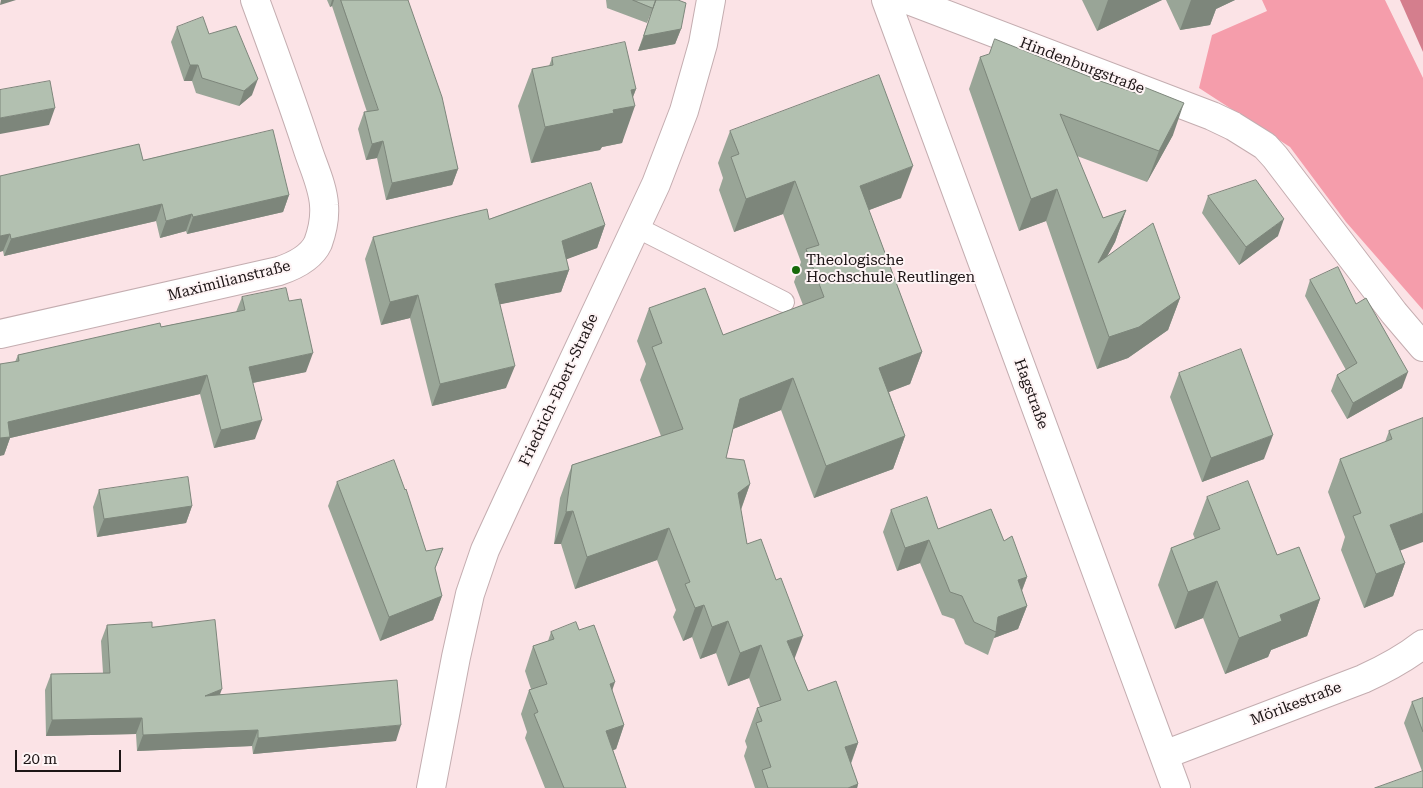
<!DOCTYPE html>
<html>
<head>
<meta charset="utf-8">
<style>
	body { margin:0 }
	#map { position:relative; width:1423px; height:788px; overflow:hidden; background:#fbe3e6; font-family:"Roboto Serif",serif }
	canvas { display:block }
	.scale { position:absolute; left:15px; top:750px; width:106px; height:22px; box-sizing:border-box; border:2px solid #1d1516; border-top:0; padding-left:6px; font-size:15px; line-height:18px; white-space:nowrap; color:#1d1516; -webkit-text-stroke:4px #fef4f5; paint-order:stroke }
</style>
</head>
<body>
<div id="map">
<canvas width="1423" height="788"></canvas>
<div class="scale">20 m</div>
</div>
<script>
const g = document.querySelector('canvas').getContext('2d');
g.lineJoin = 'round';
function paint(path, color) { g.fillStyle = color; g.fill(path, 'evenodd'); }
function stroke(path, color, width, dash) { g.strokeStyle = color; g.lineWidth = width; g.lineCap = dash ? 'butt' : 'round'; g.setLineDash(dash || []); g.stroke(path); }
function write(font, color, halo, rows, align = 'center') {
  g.font = font + ' "Roboto Serif",serif'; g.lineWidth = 4; g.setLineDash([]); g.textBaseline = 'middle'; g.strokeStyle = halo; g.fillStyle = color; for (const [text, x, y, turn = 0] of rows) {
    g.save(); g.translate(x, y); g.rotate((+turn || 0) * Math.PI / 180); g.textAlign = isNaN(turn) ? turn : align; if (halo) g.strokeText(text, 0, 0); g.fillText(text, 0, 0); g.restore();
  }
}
const green = new Path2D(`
	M1262,0h123l38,78v232l-77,-88 -56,-75 -91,-59 13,-53 55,-24z`);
const water = new Path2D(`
	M1400,0h23v52z`);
const lane = new Path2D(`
	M636,227l148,75`);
const street = new Path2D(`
	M886,0l290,788
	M908,0l304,116 21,10 32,20 10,11 119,156 29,34
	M0,334l279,-63c15,-5 32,-13 39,-28 4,-11 7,-26 6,-38 -1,-19 -11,-39 -17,-58 -16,-49 -34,-98 -52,-147
	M1164,755l199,-76c22,-10 41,-20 60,-35
	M431,788l25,-131 14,-63 15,-44 23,-50 148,-316 28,-73 19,-67 8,-44`);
const wall = new Path2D(`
	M327,0h81l50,169 -6,16 -66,15 -9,-42 -11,2 -8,-31 6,-17h3l-35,-106 -2,1z
	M606,0h50l25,29 -6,15 -37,7 15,-43 -6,15 -40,-15z
	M1082,0h80l-65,31z
	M1166,0h69l-19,9 -6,16 -30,5z
	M177,27l32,7 43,61 -13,11 -43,-13 -4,-12h-8l-13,-39z
	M980,57l120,24 36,12 37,42 -26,47 -70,-26 26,62 23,-8 -11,32 -8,14 73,42 -12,32 -40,28 -31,11 -51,-148 -27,10 -50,-142z
	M552,58l84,31 -3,8 -11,46 -20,4 -2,3 -69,13 -13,-57 14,-37 17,-3z
	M730,131l171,67 -32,12 53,142 -12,32 -21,8 16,44 -12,33 -79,29 -33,-88 -48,19 -7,29 24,26 -9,26 6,34 61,147 50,52 -7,21 7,20 -1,4h-102l-11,-32 3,-9 -2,-6 12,-33 3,-1 -11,-29 -21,8 -12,-33 -16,6 -8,-22 -9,4 -10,-24 3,-7 -19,-50 -82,29 -14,-45h-7l6,-46 12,-33 89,-29 -21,-56 6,-16 -9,-23 12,-33 74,27 80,-30 -9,-23 7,-20 -18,-48 -49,18 -15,-42 4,-12 -5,-15z
	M143,160l146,35 -6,17 -96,22 -1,-3 -26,7 -4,-17 -152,35 -1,-5 -3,-75z
	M1208,196l70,40 -39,29 -37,-52z
	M489,219l116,6 -8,23 -31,11 3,11 -8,22 -61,12 6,84 -74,18 -22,-88 -29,7 -16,-66 8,-22z
	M1310,280l46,24 46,84 -55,31 -16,-28 6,-16 9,-5 -41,-74z
	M242,297l47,4 17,71 -53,11 2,56 -41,9 -14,-54 -190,44 -6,17 11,-93 3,-7 218,-43z
	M1179,373l85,86 -62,23 -32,-85z
	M1423,418l-23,132 5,13 -12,33 -29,12 -23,-58 4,-13 -17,-45 12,-33 45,-17 4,-11z
	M337,482l89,69 17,-3 -8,21 7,27 -9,24 -53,21 -52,-135z
	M99,490l93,16 -6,17 -89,14 -4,-30z
	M1207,497l70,58 43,44 -13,37 -36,14 -3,7 -43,17 -22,-56 -28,11 -17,-44 13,-37 24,-9 -2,-5z
	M891,510l47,19 66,12 23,36 -5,14 5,15 -9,23 -24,9 -6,17 -23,-11 -11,-25 -12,-4 -22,-52 -23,8 -14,-39z
	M107,625l45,2 68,67 176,47 -143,13 -1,-8 -115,5 -1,-17 -90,2 -1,-46 6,-16 52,-1 -2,-32z
	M579,630l33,61 12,34 -8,24 -3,1 13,38h-81l-20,-50 2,-6 -6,-18 8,-24 2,-1 -6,-18 8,-25 15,-5 3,-9z
	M1423,698v90l-1,-17 -18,-48 8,-21z`);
const shadedWall = new Path2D(`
	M1,0h15l-16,5z
	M332,0h2l-2,6 -2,1z
	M1108,0h54l-65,31z
	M1191,0h44l-19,9 -6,16 -30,5z
	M681,29l-6,15 -37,7 6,-15z
	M190,65h8l-6,16h-8z
	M258,79l-6,16 -13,11 5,-15z
	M636,89l-7,18 6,-1 -13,37 -20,4 -2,3 -69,13 14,-36 68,-17 18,-20z
	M1184,103l-11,32 -26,47 12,-31z
	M55,108l-6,17 -49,9v-16z
	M383,141l-6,17 -11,2 6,-16z
	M913,166l-12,32 -53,20 12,-32z
	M458,169l-6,16 -66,15 6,-17z
	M795,181l-12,33 -49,18 12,-33z
	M1057,189l-11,32 -27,10 12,-32z
	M289,195l-6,17 -96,22 6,-17z
	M162,204l-6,17 -152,35 7,-17z
	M1126,210l-11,32 -24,44 7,-23z
	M192,214l-6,17 -26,7 6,-17z
	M1284,219l-6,17 -39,29 7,-18z
	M605,225l-8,23 -43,16 8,-23z
	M10,234l-7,17 -3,1v-16z
	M569,270l-8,22 -74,15 8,-23z
	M418,295l-8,23 -29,7 9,-23z
	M1180,298l-12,32 -40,28 -31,11 12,-32z
	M922,352l-12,32 -42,16 11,-32z
	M313,353l-7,19 -64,13 7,-18z
	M515,366l-9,22 -74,18 8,-22z
	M1408,372l-6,16 -55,31 6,-16z
	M207,375l-7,19 -190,44 -6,17 -4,1v-18l8,-16z
	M793,378l-12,32 -53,21 12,-32z
	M262,420l-7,19 -41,9 7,-18z
	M1273,435l-9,24 -62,23 9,-24z
	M905,436l-12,33 -79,29 12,-32z
	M750,484l-12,33v-24z
	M192,506l-6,17 -89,14 7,-18z
	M573,511l-12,33h-7l12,-32z
	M1423,513v29l-45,17 12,-34z
	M669,528l-12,32 -82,29 12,-32z
	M929,540l-9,23 -23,8 8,-23z
	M1405,563l-12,33 -29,12 12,-34z
	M1027,577l-9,23v-20z
	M1217,581l-14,37 -28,11 13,-37z
	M442,596l-9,24 -53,21 9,-24z
	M1320,599l-13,37 -36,14 -3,7 -43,17 14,-36 41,-23z
	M704,605l-12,32 -9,4 12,-33z
	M1027,606l-9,23 -24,9 2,-6 2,-15z
	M728,621l-12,32 -16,6 12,-32z
	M803,636l-12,32 -4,-27z
	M761,645l-12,33 -21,8 12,-33z
	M615,682l-8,24 3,-22z
	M222,689l-6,16 -11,-9z
	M142,718l-6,16 -90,2 6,-16z
	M401,725l-5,16 -143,13 5,-16z
	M624,725l-8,24 -18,7 8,-25z
	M258,730l-6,16 -115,5 6,-16z
	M858,743l-12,33 -1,-29z
	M858,784l-1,4h-9z`);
const building = new Path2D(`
	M341,0h67l34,97 16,72 -66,14 -9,-42 -11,3 -8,-32 14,-2z
	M633,0h23l-3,8z
	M656,0h22l8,3 -5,26 -37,7z
	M203,17l6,17 27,-8 22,53 -14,12 -42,-13 -4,-13h-8l-13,-38z
	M995,39l105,42 36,12 3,-8 45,18 -25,48 -99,-37 43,104 23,-8 -28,53 55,-40 27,75 -41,29 -30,10 -52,-148 -26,10 -51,-142 9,-3z
	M625,42l11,47 -5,1 4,16 -22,4 1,3 -69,14 -13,-58 21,-4 -1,-7z
	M879,75l34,91 -53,20 62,166 -43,16 26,68 -79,30 -33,-88 -53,21 -14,59 18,2 6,24 -12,9 9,51 14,-5 15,41 5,-2 22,58 -16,5 21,50 28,-10 22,62 -13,4 13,37 -10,4h-80l-6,-18 9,-3 -15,-44 6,-2 -5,-13 24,-8 -20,-55 -21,8 -12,-32 -16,6 -8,-22 -9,3 -10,-24 5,-2 -21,-54 -82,29 -14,-46 -7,1 6,-47 111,-36 -31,-82 10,-4 -13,-35 56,-20 18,47 101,-38 -18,-48 13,-4 -24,-64 -49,18 -15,-42 8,-3 -9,-23z
	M50,81l5,27 -55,10v-28z
	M273,130l16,65 -96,22 -1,-3 -26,7 -4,-17 -151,35 -1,-5 -10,2v-60l139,-32 4,16z
	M1256,180l28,39 -38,28 -38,-51z
	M591,183l14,42 -43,16 7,29 -74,14 20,82 -75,18 -22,-89 -28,7 -17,-65 114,-28 2,10z
	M1338,267l18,37 10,-6 42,74 -55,31 -16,-28 20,-12 -47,-83z
	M286,288l3,13 12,-2 12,54 -64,14 13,53 -41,10 -14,-55 -199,47 2,15 -10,1v-74l19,-3 -1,-6 142,-32 1,4 84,-17 -3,-13z
	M1241,349l32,86 -62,23 -32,-85z
	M1423,418v95l-33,12 15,38 -29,11 -23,-58 8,-3 -21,-54 52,-20 -3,-8z
	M394,460l11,30 1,-1 20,62 17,-3 -8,20 7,28 -53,21 -52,-135z
	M188,477l4,29 -88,13 -5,-29z
	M1248,481l29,74 22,-8 21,52 -40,16 2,6 -43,17 -22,-57 -29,11 -17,-44 49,-19 -13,-32z
	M927,497l11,32 53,-20 13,32 8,-5 15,41 -9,3 9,26 -29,11 -2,15 -22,-10 -12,-26 -12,-4 -21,-52 -24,8 -14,-38z
	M215,620l7,69 -17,7 192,-16 4,45 -143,13v-8l-115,5 -1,-17 -90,2 -1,-46 59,-1 -3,-48 45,-3v5z
	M576,622l3,8 15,-5 21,57 -5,2 14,41 -18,6 20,57h-62l-30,-74 4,-2 -9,-22 18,-6 -14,-38 21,-7 -3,-7z
	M1423,698v34l-11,-30z
	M1423,771v17h-48z`);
const markers = [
	[796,270,5,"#166809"]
];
const streetNames = [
	["Hindenburgstraße",1082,66,21],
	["Maximilianstraße",229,281,-14],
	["Friedrich-Ebert-Straße",559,390,-65],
	["Hagstraße",1031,394,70],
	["Mörikestraße",1296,704,-21]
];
const poiNames = [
	["Theologische",806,261],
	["Hochschule Reutlingen",806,278]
];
paint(green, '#f59dab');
paint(water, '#d47e8d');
stroke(lane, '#c4adb0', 22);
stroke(street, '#c4adb0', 30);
stroke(lane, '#fff', 20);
stroke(street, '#fff', 28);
paint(wall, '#99a597');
paint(shadedWall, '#7d867b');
paint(building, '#b2c0b0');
stroke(building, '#7d867b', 1);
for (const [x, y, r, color] of markers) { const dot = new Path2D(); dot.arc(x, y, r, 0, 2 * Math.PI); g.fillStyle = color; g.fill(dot); stroke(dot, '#fef4f5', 2); }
write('15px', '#1d1516', '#fef4f5', streetNames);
write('15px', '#1d1516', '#fef4f5', poiNames, 'left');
</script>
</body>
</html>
